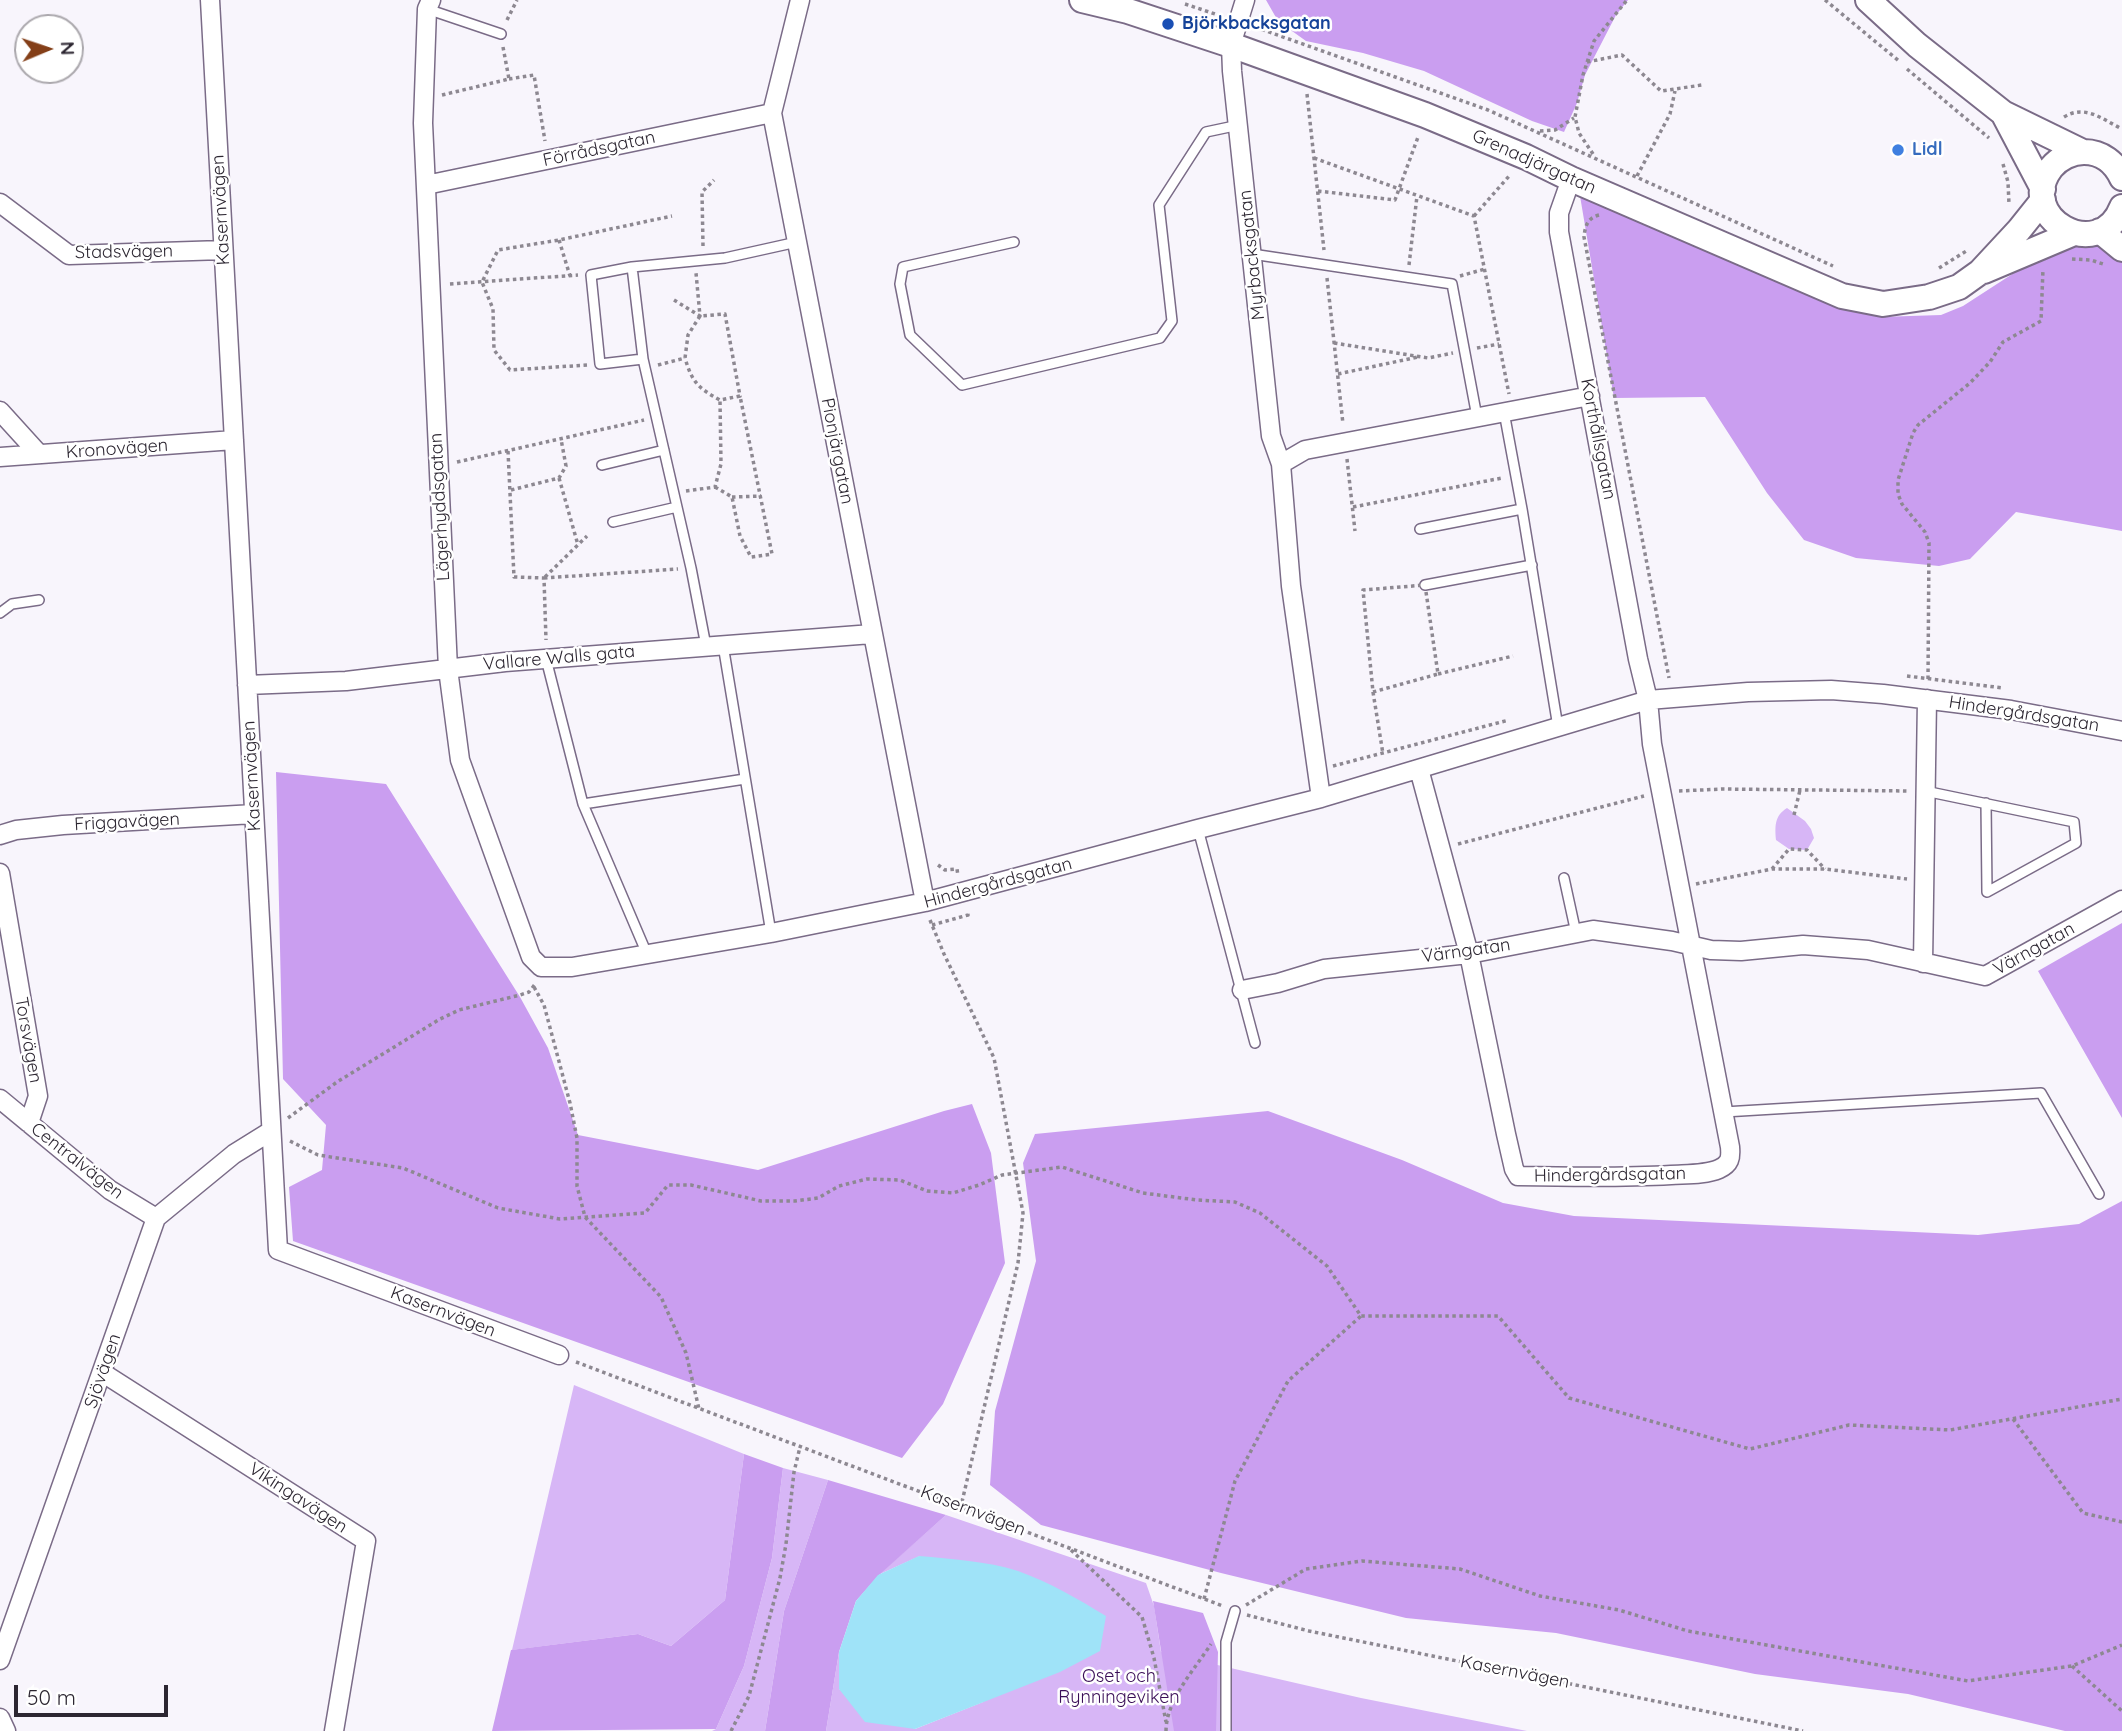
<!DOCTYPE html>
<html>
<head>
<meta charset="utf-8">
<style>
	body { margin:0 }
	#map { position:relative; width:2122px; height:1731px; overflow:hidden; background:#f8f5fc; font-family:Quicksand,sans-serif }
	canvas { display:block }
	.north { position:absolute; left:14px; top:14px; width:70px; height:70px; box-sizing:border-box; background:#fff; border:2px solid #aba8ad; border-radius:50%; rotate:88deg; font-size:19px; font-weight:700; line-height:28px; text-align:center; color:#2c2631 }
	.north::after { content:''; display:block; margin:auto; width:24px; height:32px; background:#843f18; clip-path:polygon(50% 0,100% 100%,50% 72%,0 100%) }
	.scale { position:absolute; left:14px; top:1685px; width:154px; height:32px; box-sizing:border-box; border:4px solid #2c2631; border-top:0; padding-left:9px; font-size:21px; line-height:24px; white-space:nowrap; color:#2c2631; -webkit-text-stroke:5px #fff; paint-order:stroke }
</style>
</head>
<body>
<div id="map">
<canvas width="2122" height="1731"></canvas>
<div class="north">N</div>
<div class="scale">50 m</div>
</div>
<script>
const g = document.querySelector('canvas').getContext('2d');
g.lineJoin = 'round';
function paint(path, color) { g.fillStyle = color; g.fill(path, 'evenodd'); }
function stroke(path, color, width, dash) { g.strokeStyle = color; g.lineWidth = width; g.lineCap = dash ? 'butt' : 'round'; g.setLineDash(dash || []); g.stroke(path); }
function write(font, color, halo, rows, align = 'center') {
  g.font = font + ' Quicksand,sans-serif'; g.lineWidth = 5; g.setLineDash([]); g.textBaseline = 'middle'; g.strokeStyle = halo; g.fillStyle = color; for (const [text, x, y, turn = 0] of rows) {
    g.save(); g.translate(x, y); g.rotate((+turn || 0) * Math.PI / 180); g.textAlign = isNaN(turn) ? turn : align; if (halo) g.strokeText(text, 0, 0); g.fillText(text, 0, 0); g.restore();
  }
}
const green = new Path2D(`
	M1787,808l18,13 6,8 3,9 -7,12 -18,-1 -13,-9c-1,-13 -2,-24 11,-32z
	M574,1385l170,69 -19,146 -54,46 -33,-12 -126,16z
	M783,1468l45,12 -44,131 -19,120h-53l4,-2 28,-63 28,-108z
	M946,1515l200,68 8,23 7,46 200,46 166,33h-701l13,-79v37l76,40 68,-27 -63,-146 -42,19z`);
const forest = new Path2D(`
	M1266,0h362l-12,15 -31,60 -8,28 -13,29 -32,-11 -108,-50 -61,-18 -57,-12 -28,-20z
	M1579,190l239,106 62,21 61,-2 22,-9 88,-57 19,-21 52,24v279l-106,-19 -46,47 -31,7 -83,-8 -52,-18 -37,-47 -62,-96 -91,1z
	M276,772l110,12 134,213 28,51 30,87 180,35 186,-59 28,-7 19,49 14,110 -62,141 -41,54 -609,-217 -4,-54 33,-17 4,-45 -43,-46z
	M2122,923v195l-84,-147z
	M1268,1111l134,49 101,43 71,13 404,19 101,-11 43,-23v530h-57l-157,-37 -153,-20 -199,-41 -150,-15 -185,-45 -180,-48 -51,-40 5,-74 41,-150 -13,-98 12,-29z
	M744,1454l39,14 -11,90 -28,108 -28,63 -224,2 19,-81 127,-16 33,12 54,-46z
	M828,1480l118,35 -67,60 -23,26 -17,51 -13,79h-61l19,-120z
	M1153,1601l50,12 15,39 -2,79h-42z`);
const water = new Path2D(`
	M919,1556c33,3 67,5 99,15 31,11 60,28 88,45l-6,35 -40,21 -145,57 -50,-7 -26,-33v-37l17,-51 22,-26z`);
const path = new Path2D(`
	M1825,0l74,61
	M1185,4l36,12
	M507,20l10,-20
	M1255,27l233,83 345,156
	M1587,62l35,-7 39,36 41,-6
	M1907,69l82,69
	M509,79l25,-4 11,66
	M1307,94l17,156
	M442,95l67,-16 -6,-32
	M2064,117c21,-13 38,2 58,12
	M1540,131l15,-1 19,-12
	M1593,154l-14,-21 -4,-16 8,-42 11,-34 33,-41
	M1314,158l160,58 35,178
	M2003,164l5,18 1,22
	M1637,176l33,-62 5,-23
	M1318,191l77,9 23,-63
	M1599,215c-12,3 -14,12 -15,22l85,441
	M1474,216l36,-41
	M559,240l11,36
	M703,246l-1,-54 12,-12
	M2072,259l19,1 15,5
	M1409,265l8,-69
	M1939,268l29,-18
	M1460,276l25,-7
	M1327,278l16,146
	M450,284l128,-9
	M674,300l26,16 -4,-43
	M1334,343l94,15 25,-5
	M1477,348l22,-4
	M587,365l-77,5 -16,-20 -1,-41 -11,-27 16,-32 61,-10 113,-24
	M658,365l27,-7 3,-23 12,-19 25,-2 15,82 -20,4c-22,-12 -28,-18 -35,-42
	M1338,374l80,-17
	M508,451l6,126 30,1 2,62
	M1347,459l8,72
	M457,462l187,-42
	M559,478l19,67
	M715,487l17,10 8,39 11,21 21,-3 -32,-158
	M511,490l48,-12 7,-12 -5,-27
	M686,491l29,-4 6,-23 -1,-64
	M732,497l29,-1
	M1353,507l149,-29
	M545,577l42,-41
	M544,578l134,-9
	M1425,585l13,89 -65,18 -10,-102z
	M1438,674l75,-18
	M1907,676l96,12
	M1928,679l1,-136 -4,-11 -23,-28 -4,-10v-14l15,-47 5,-8 52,-42 20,-21 13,-20 38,-21 2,-52
	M1373,692l10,62
	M1333,766l176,-46
	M1679,791l44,-2 186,2
	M1794,815l6,-25
	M1458,844l186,-48
	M938,865l7,5 12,-1 1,7
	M1772,869l17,-20 18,1 18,19
	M1696,884l76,-15h53l82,10
	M930,920l14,34 50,104 29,155 -5,50 -57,243
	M932,925l36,-10 -1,-4
	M534,987l10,18 26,98 7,35v48l8,31 76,80 25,56 13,56
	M288,1118l49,-36 103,-63 19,-9 61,-15 9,-3 7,-9
	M290,1141l28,14 85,13 95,40 62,11 85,-6 23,-28h23l70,16h34l23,-3 21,-12 28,-7 33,1 27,11 26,2 26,-8 23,-10 60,-8 81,26 54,7 38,2 25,11 67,53 34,50h137l71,82 181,51 99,-24 101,5 172,-31
	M576,1362l647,244
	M2013,1419l70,94 39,9
	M1071,1550l71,67 12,41 12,64
	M1204,1599l31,-118 53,-100 73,-65
	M1246,1605l60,-36 56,-8 98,8 80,27 79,14 69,21 280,50 104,-15 50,-21
	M1247,1615l62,16 494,100
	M2072,1666l50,45
	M731,1731l18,-35 31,-118 6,-34 8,-72 6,-25
	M1166,1731c0,-31 29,-62 45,-87`);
const lane = new Path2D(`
	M427,9l74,25
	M1014,242l-111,25 -3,17 10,51 52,50 198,-47 12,-17 -13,-116 47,-73 33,-7
	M1252,254l200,30 25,133
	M632,267l-41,8 9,89 43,-5 -11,-92 93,-9 72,-16
	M643,359l48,209 15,78
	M602,465l62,-15
	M1522,509l36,218
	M613,522l64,-15
	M1420,529l102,-20 -18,-97
	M1425,585l107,-20
	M0,613l12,-9 27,-4
	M723,645l48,288
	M546,659l37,145 64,150
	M1925,791l149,31 2,21 -89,49 -1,-89
	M583,804l162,-25
	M1198,829l57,214
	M1564,878l12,55
	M1724,1112l317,-19 58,101
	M1226,1731v-89l9,-31`);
const street = new Path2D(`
	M210,0l68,1250 281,105
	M431,0l-4,9 -4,114 25,546 12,91 71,197 10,10h31l199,-34 154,-31 273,-73 123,-31 327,-98 100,-8 83,-2 52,4 128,16 111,21
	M800,0l-28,113 153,789
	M1245,0l-14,45 1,26 39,365 10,28
	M426,185l346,-72
	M0,203l69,52 154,-5
	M0,411l39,43
	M0,457l234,-17
	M247,685l99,-4 159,-19 367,-28
	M1419,769l50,185 37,180 8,35 4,7c51,1 102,2 153,-1 15,-1 34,0 48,-6 11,-5 12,-11 11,-22l-78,-403 -4,-44 -10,-41 -79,-427v-19l12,-34
	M1321,798l-30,-212 -10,-122 24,-14 285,-54
	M0,835l16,-5 47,-5 191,-11
	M0,873l38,223 -9,27
	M1923,963l4,-264
	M1242,990l36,-7 46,-14 145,-15 124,-24 79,11 39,9 30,1 62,-6 65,5 117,26 137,-76
	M0,1099l110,91 46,28
	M103,1373l263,168 -32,190
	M0,1660l156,-442 78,-64 37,-23
	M0,1718l6,13`);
const secondary = new Path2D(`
	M1082,0l46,11 103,34 194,70 101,42 45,22 271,117 41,8 46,-7 30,-10 21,-15 39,-42 24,-30
	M1868,0l49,45 86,68 80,39
	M2003,113l40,76
	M2122,178c-7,-15 -20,-26 -38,-26 -12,0 -25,6 -33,16 -37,49 48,98 71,39
	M2100,231l22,18
	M1984,271l90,-38`);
const markers = [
	[1168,24,7,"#1a4fb4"],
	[1898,150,7,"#3f7fe0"]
];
const transitNames = [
	["Björkbacksgatan",1182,24]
];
const streetNames = [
	["Förrådsgatan",599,149,-12],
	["Grenadjärgatan",1534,162,24],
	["Kasernvägen",221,210,-93],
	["Stadsvägen",124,252,-1],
	["Myrbacksgatan",1252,255,-96],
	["Korthållsgatan",1598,439,79],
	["Kronovägen",117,449,-4],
	["Pionjärgatan",837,451,79],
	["Lägerhyddsgatan",440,507,-93],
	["Vallare Walls gata",559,658,-5],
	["Hindergårdsgatan",2024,714,9],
	["Kasernvägen",252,776,-93],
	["Friggavägen",127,822,-3],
	["Hindergårdsgatan",998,883,-15],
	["Värngatan",2034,949,-29],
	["Värngatan",1466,951,-8],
	["Torsvägen",28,1040,80],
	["Centralvägen",77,1161,38],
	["Hindergårdsgatan",1610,1175,-1],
	["Kasernvägen",443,1312,21],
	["Sjövägen",103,1371,-71],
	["Vikingavägen",298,1498,33],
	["Kasernvägen",973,1511,21],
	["Kasernvägen",1515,1672,11]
];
const shopNames = [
	["Lidl",1912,150]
];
const parkNames = [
	["Oset och",1119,1677],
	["Rynningeviken",1119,1698]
];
paint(green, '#d7b6f6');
paint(forest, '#ca9ef0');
paint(water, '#9fe3f8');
stroke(lane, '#7a6b87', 12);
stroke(street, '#7a6b87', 21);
stroke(secondary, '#7a6b87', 28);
stroke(path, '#8d8891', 3.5, [3.5, 3.5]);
stroke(lane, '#fff', 9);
stroke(street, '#fff', 18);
stroke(secondary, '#fff', 24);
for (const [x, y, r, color] of markers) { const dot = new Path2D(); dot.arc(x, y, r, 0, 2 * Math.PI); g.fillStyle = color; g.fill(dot); stroke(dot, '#fff', 2.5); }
write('bold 18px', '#164399', '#fff', transitNames, 'left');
write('18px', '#2c2631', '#fff', streetNames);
write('bold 18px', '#366cbe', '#fff', shopNames, 'left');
write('18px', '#3a0e57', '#fff', parkNames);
</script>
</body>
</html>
